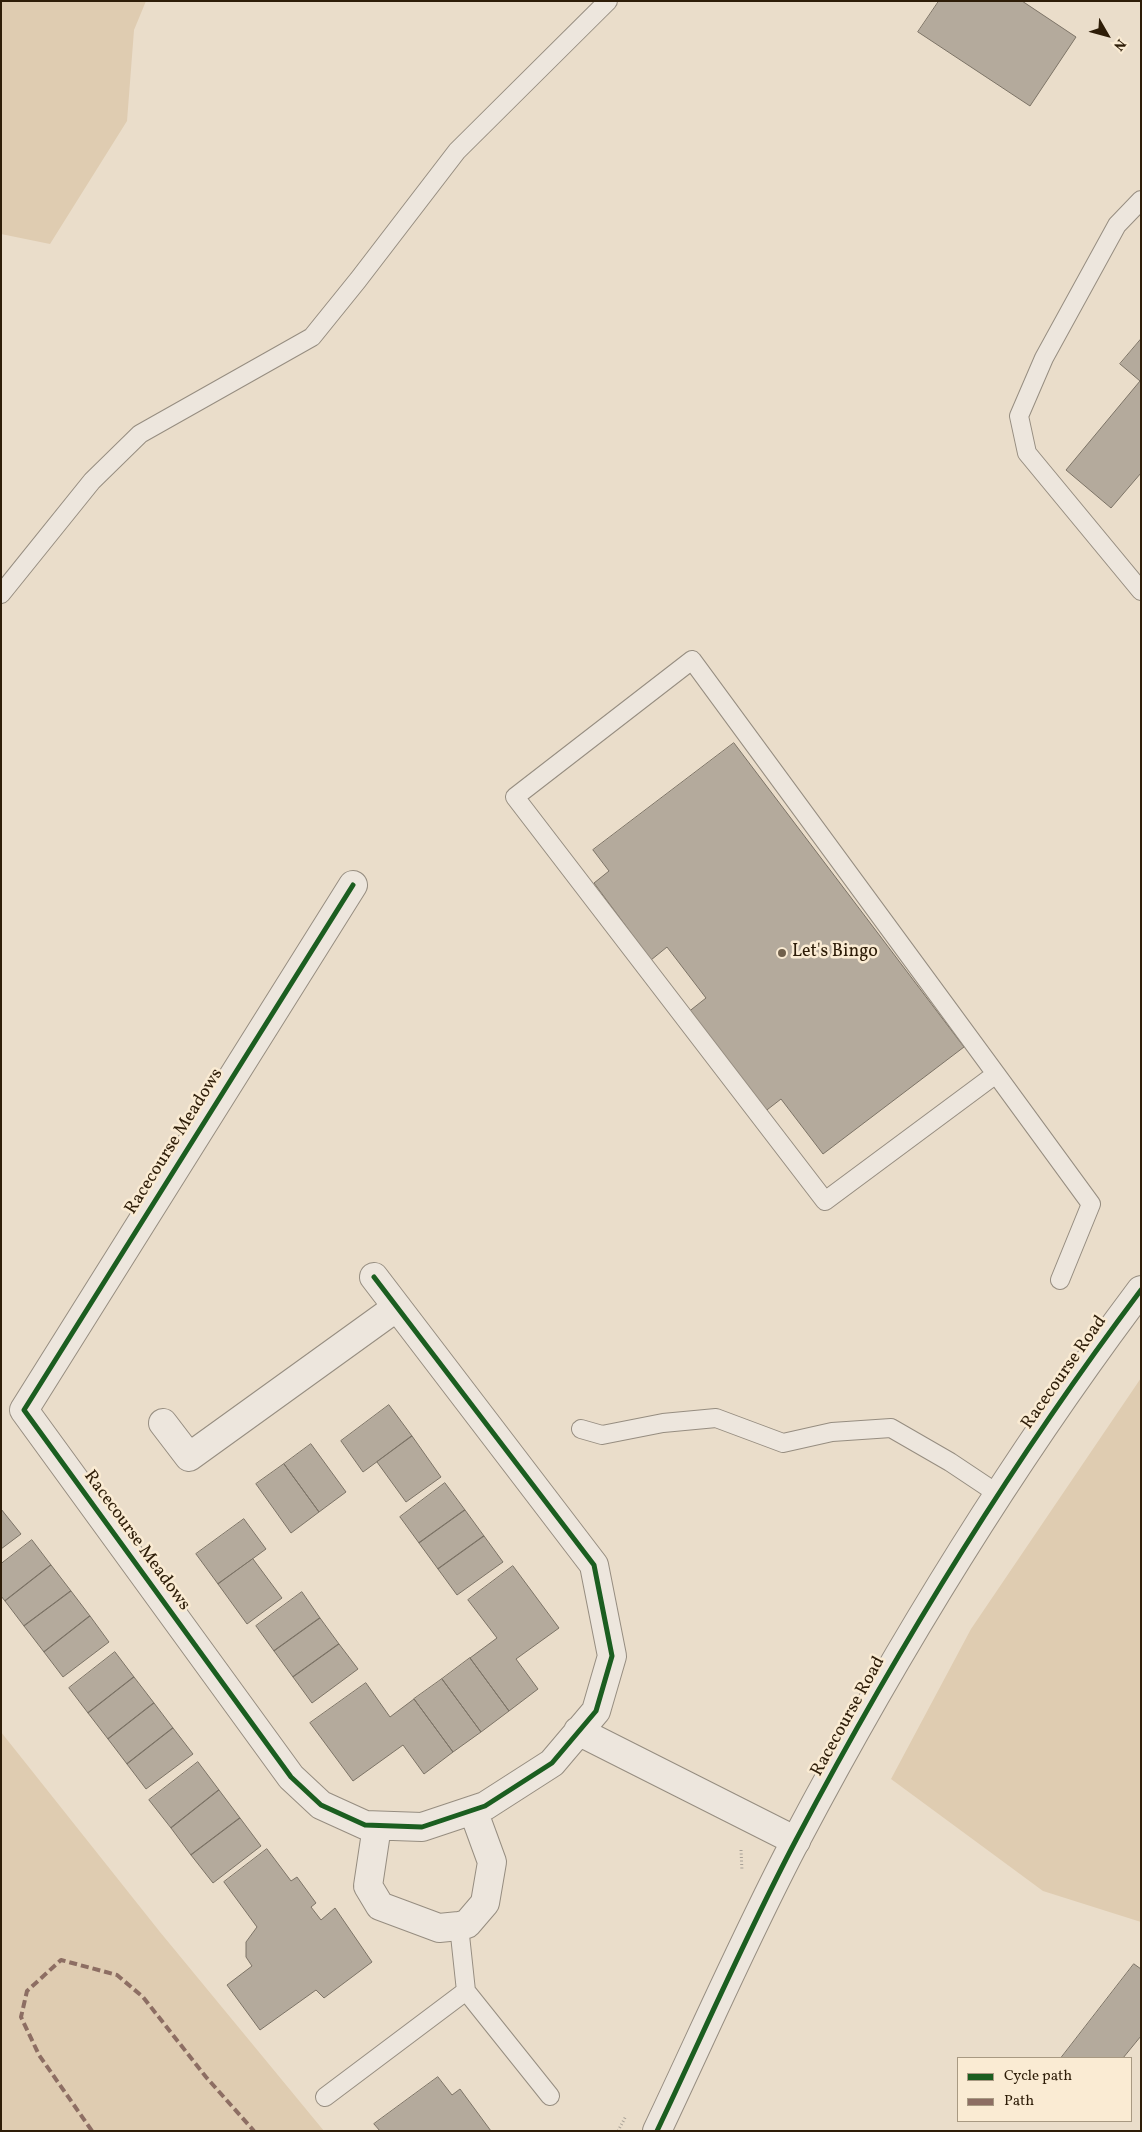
<!DOCTYPE html>
<html>
<head>
<meta charset="utf-8">
<style>
	body { margin:0 }
	#map { position:relative; width:1142px; height:2132px; overflow:hidden; background:#eaddca; font-family:Vollkorn,serif }
	canvas { display:block }
	.frame { position:absolute; inset:0; border:2px solid #2e1d08; pointer-events:none }
	.legend { position:absolute; left:957px; top:2057px; width:175px; height:65px; box-sizing:border-box; background:#faebd3; border:1px solid #a89982; margin:0; padding:6px 9px; list-style:none; font-size:15px; color:#2e1d08 }
	.legend li { display:flex; align-items:center; gap:10px; height:25px }
	.legend b { width:25px; border:1px solid #a89982 }
	.north { position:absolute; left:1082px; top:10px; width:50px; height:50px; -webkit-text-stroke:4px #faebd3; paint-order:stroke; rotate:128deg; font-size:14px; font-weight:700; line-height:20px; text-align:center; color:#2e1d08 }
	.north::after { content:''; display:block; margin:auto; width:18px; height:22px; background:#2e1d08; clip-path:polygon(50% 0,100% 100%,50% 72%,0 100%) }
</style>
</head>
<body>
<div id="map">
<canvas width="1142" height="2132"></canvas>
<div class="frame"></div>
<ul class="legend">
<li><b style="height:6px;background:#1b5e20"></b>Cycle path</li>
<li><b style="height:6px;background:#8d6e63"></b>Path</li>
</ul>
<div class="north">N</div>
</div>
<script>
const g = document.querySelector('canvas').getContext('2d');
g.lineJoin = 'round';
function paint(path, color) { g.fillStyle = color; g.fill(path, 'evenodd'); }
function stroke(path, color, width, dash) { g.strokeStyle = color; g.lineWidth = width; g.lineCap = dash ? 'butt' : 'round'; g.setLineDash(dash || []); g.stroke(path); }
function write(font, color, halo, rows, align = 'center') {
  g.font = font + ' Vollkorn,serif'; g.lineWidth = 5; g.setLineDash([]); g.textBaseline = 'middle'; g.strokeStyle = halo; g.fillStyle = color; for (const [text, x, y, turn = 0] of rows) {
    g.save(); g.translate(x, y); g.rotate((+turn || 0) * Math.PI / 180); g.textAlign = isNaN(turn) ? turn : align; if (halo) g.strokeText(text, 0, 0); g.fillText(text, 0, 0); g.restore();
  }
}
const green = new Path2D(`
	M1,1h145l-12,29 -7,91 -77,123 -49,-10z
	M1141,1378v544l-98,-31 -152,-112 80,-150z
	M1,1732l159,200 164,199h-323z`);
const building = new Path2D(`
	M939,1h83l54,36 -46,69 -112,-74z
	M1141,339v134l-30,35 -45,-38 74,-89 -20,-17z
	M734,743l230,304 -141,107 -42,-55 -18,14 -76,-100 19,-15 -39,-51 -16,13 -57,-77 15,-12 -16,-21z
	M389,1405l23,31 -49,36 -22,-31z
	M412,1436l29,41 -35,25 -29,-40z
	M311,1444l35,48 -27,20 -35,-48z
	M284,1464l35,48 -28,21 -35,-49z
	M445,1483l20,27 -46,33 -19,-26z
	M1,1509l20,25 -20,15z
	M465,1510l19,26 -46,33 -19,-26z
	M244,1519l22,30 -48,35 -22,-30z
	M484,1536l19,26 -46,33 -19,-26z
	M32,1540l19,25 -46,36 -4,-5v-32z
	M253,1559l29,39 -35,26 -29,-40z
	M51,1565l20,26 -47,35 -19,-25z
	M513,1566l46,62 -43,31 22,30 -29,22 -39,-53 27,-20 -29,-38z
	M71,1591l19,25 -46,36 -20,-26z
	M302,1592l18,26 -46,33 -18,-25z
	M90,1616l19,26 -46,35 -19,-25z
	M320,1618l19,26 -46,33 -19,-26z
	M339,1644l19,25 -46,34 -19,-26z
	M115,1652l19,25 -46,36 -19,-25z
	M470,1658l39,53 -28,21 -39,-53z
	M134,1677l20,26 -46,36 -20,-26z
	M442,1679l39,53 -28,20 -39,-53z
	M366,1683l24,34 24,-18 39,53 -29,22 -21,-29 -50,36 -43,-58z
	M154,1703l19,25 -46,36 -19,-25z
	M173,1728l20,26 -47,35 -19,-25z
	M198,1762l21,28 -48,38 -22,-28z
	M219,1790l21,28 -49,37 -20,-27z
	M240,1818l21,28 -48,37 -22,-28z
	M267,1849l24,32 6,-4 19,26 -5,4 10,13 14,-12 37,54 -48,36 -8,-8 -56,40 -33,-45 25,-19 -6,-9v-15l11,-15 -33,-45z
	M1134,1964l7,5v67l-18,22h-62z
	M438,2077l14,18 8,-6 31,42h-111l-6,-7z`);
const path = new Path2D(`
	M741,1850l1,21
	M618,2131l8,-15`);
const service = new Path2D(`
	M1141,200l-24,25 -73,133 -25,58 8,37 114,138
	M1,594l91,-113 48,-47 172,-97 46,-57 99,-129 151,-150
	M692,660l304,414 -171,127 -310,-404z
	M996,1074l95,130 -31,76
	M581,1429l21,6 61,-12 53,-5 67,25 49,-11 59,-4 59,34 48,32
	M466,1991l84,105
	M325,2097l141,-106 -7,-65`);
const minor = new Path2D(`
	M353,885l-329,525 267,367 30,28 44,20 57,2 63,-21 67,-43 44,-52 16,-55 -18,-91 -220,-288
	M163,1423l26,34 208,-150
	M578,1731l218,110
	M377,1826l-9,60 12,20 59,22 20,-2 8,-2 18,-21 7,-41 -19,-52`);
const tertiary = new Path2D(`
	M657,2131c46,-97 89,-196 139,-291 101,-191 215,-377 345,-550`);
const quiet = new Path2D(`
	M92,2131l-53,-76 -18,-38 6,-26 34,-31 56,15 26,22 63,80 48,54`);
const cycleway = new Path2D(`
	M353,885l-329,525 267,367 30,28 44,20 57,2 63,-21 67,-43 44,-52 16,-55 -18,-91 -220,-288
	M657,2131c46,-97 89,-196 139,-291 101,-191 215,-377 345,-550`);
const markers = [
	[782,953,5,"#70604c"]
];
const poiNames = [
	["Let's Bingo",792,953]
];
const streetNames = [
	["Racecourse Meadows",175,1142,-58],
	["Racecourse Road",1065,1373,-55],
	["Racecourse Meadows",136,1541,54],
	["Racecourse Road",849,1717,-61]
];
paint(green, '#dfccb1');
paint(building, '#b4aa9c');
stroke(building, '#7c7366', 1);
stroke(service, '#968d80', 20);
stroke(minor, '#968d80', 30);
stroke(tertiary, '#968d80', 30);
stroke(path, '#a8a197', 3, [1, 2.5]);
stroke(service, '#ede6dd', 18);
stroke(minor, '#ede6dd', 28);
stroke(tertiary, '#ede6dd', 28);
stroke(quiet, '#8d6e63', 4, [8, 4]);
stroke(cycleway, '#1b5e20', 5);
for (const [x, y, r, color] of markers) { const dot = new Path2D(); dot.arc(x, y, r, 0, 2 * Math.PI); g.fillStyle = color; g.fill(dot); stroke(dot, '#faebd3', 2); }
write('18px', '#2e1d08', '#faebd3', poiNames, 'left');
write('18px', '#2e1d08', '#faebd3', streetNames);
</script>
</body>
</html>
